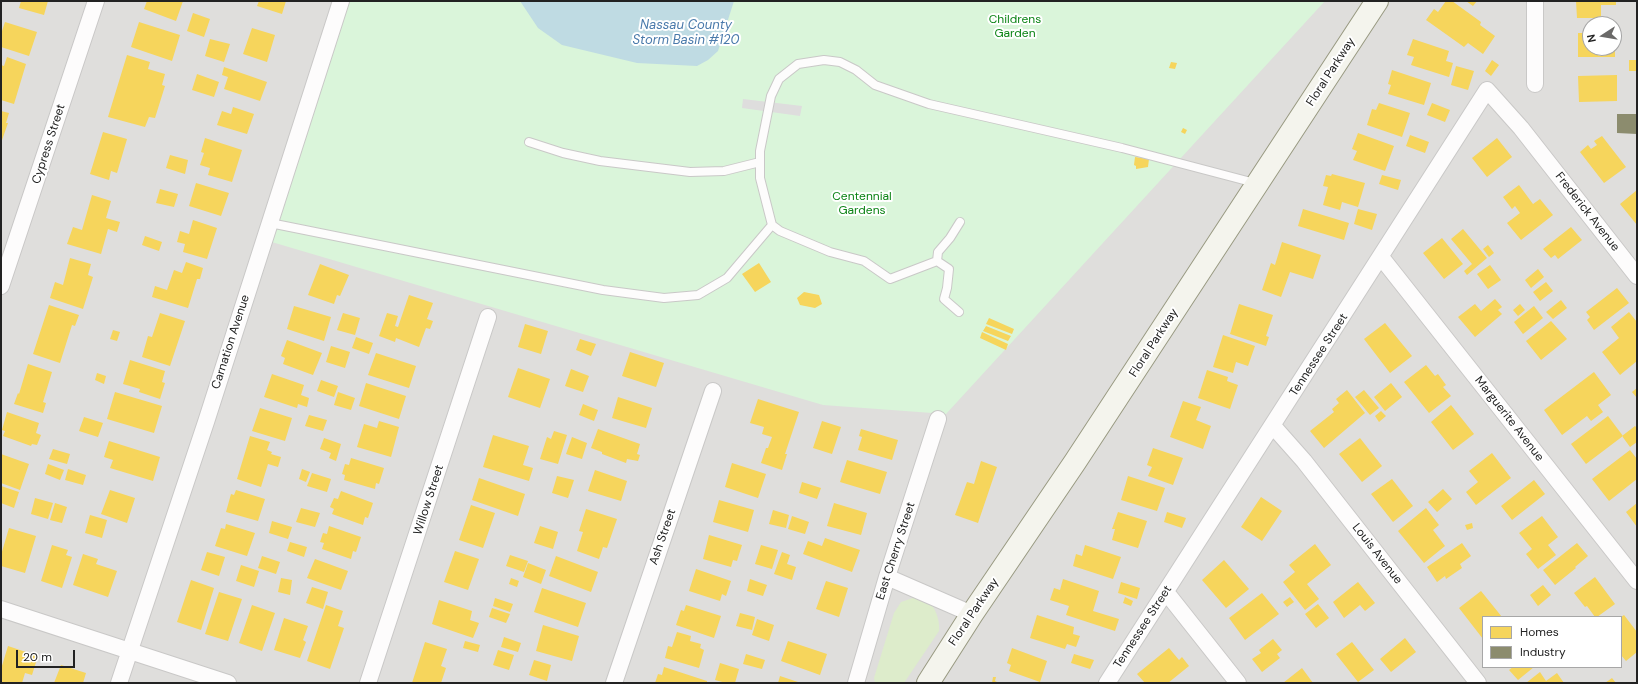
<!DOCTYPE html>
<html>
<head>
<meta charset="utf-8">
<style>
	body { margin:0 }
	#map { position:relative; width:1638px; height:684px; overflow:hidden; background:#f0eeeb; font-family:"DM Sans",sans-serif }
	canvas { display:block }
	.frame { position:absolute; inset:0; border:2px solid #222; pointer-events:none }
	.legend { position:absolute; left:1482px; top:616px; width:140px; height:52px; box-sizing:border-box; background:#fff; border:1px solid #a7a7a7; margin:0; padding:5px 7px; list-style:none; font-size:12px; color:#222 }
	.legend li { display:flex; align-items:center; gap:8px; height:20px }
	.legend b { width:20px; border:1px solid #a7a7a7 }
	.north { position:absolute; left:1582px; top:16px; width:40px; height:40px; box-sizing:border-box; background:#fff; border:1px solid #a7a7a7; border-radius:50%; rotate:258deg; font-size:11px; font-weight:700; line-height:16px; text-align:center; color:#222 }
	.north::after { content:''; display:block; margin:auto; width:14px; height:18px; background:#6a6968; clip-path:polygon(50% 0,100% 100%,50% 72%,0 100%) }
	.scale { position:absolute; left:16px; top:650px; width:59px; height:18px; box-sizing:border-box; border:2px solid #222; border-top:0; padding-left:5px; font-size:12px; line-height:14px; white-space:nowrap; color:#222; -webkit-text-stroke:3px #fff; paint-order:stroke }
</style>
</head>
<body>
<div id="map">
<canvas width="1638" height="684"></canvas>
<div class="frame"></div>
<ul class="legend">
<li><b style="height:11px;background:#f6d55c"></b>Homes</li>
<li><b style="height:11px;background:#8c8c6e"></b>Industry</li>
</ul>
<div class="north">N</div>
<div class="scale">20 m</div>
</div>
<script>
const g = document.querySelector('canvas').getContext('2d');
g.lineJoin = 'round';
function paint(path, color) { g.fillStyle = color; g.fill(path, 'evenodd'); }
function stroke(path, color, width, dash) { g.strokeStyle = color; g.lineWidth = width; g.lineCap = dash ? 'butt' : 'round'; g.setLineDash(dash || []); g.stroke(path); }
function write(font, color, halo, rows, align = 'center') {
  g.font = font + ' "DM Sans",sans-serif'; g.lineWidth = 4; g.setLineDash([]); g.textBaseline = 'middle'; g.strokeStyle = halo; g.fillStyle = color; for (const [text, x, y, turn = 0] of rows) {
    g.save(); g.translate(x, y); g.rotate((+turn || 0) * Math.PI / 180); g.textAlign = isNaN(turn) ? turn : align; if (halo) g.strokeText(text, 0, 0); g.fillText(text, 0, 0); g.restore();
  }
}
const residential = new Path2D(`
	M1,1h1636v682h-1636zM1590,24h24v24h-24zM1483,617h138v50h-138z`);
const grass = new Path2D(`
	M913,598c3,0 7,0 10,1 12,4 17,21 16,32l-35,52h-29l-1,-5 20,-65 7,-11z`);
const park = new Path2D(`
	M341,1h984l-379,413 -123,-9 -558,-165z`);
const water = new Path2D(`
	M520,1h214l-16,50 -10,9 -11,6 -60,-3 -75,-18 -24,-17z`);
const pier = new Path2D(`
	M743,99l59,7 -2,10 -58,-8z`);
const homes = new Path2D(`
	M21,1h27l-4,14 -25,-7z
	M147,1h36l-7,20 -32,-12z
	M259,1h27l-4,13 -25,-8z
	M1446,1h6l29,21 -1,3 15,11 -12,18 -15,-11 -4,4 -38,-27 8,-11 4,3z
	M1466,1h11l-4,5z
	M1576,1h40v4h-15v13h-24z
	M193,13l17,6 -6,18 -17,-6z
	M5,22l32,10 -8,24 -28,-9v-13z
	M139,22l41,13 -8,26 -41,-14z
	M252,28l23,7 -8,27 -24,-8z
	M1578,33h12v15h25v9h-37z
	M210,39l20,5 -6,18 -19,-6z
	M1413,39l36,12 -3,10 7,2 -4,14 -38,-12 3,-8 -7,-2z
	M127,55l23,7 -2,7 17,5 -3,11 3,1 -10,32 -6,-1 -4,10 -37,-10z
	M7,57l19,7 -12,40 -13,-4v-35l3,1z
	M1492,60l7,5 -8,11 -6,-5z
	M1629,60h8v11h-8z
	M1171,62l6,1 -2,6 -6,-1z
	M1456,66l18,5 -6,19 -17,-5z
	M224,67l43,15 -7,19 -36,-12 4,-12 -6,-2z
	M1392,70l39,13 -7,22 -36,-11 3,-9 -3,-1z
	M197,74l22,8 -5,15 -22,-7z
	M1617,75v26l-38,1 -1,-26z
	M1379,103l31,10 -8,24 -35,-12 5,-16 4,1z
	M1432,103l18,7 -5,12 -18,-7z
	M233,107l21,7 -7,20 -30,-9 5,-14 9,3z
	M1,111l8,2 -3,10h2l-7,20z
	M1183,128l4,2 -2,4 -4,-2z
	M103,132l24,7 -10,34 -6,-2 -2,9 -19,-6z
	M1358,133l36,13 -9,25 -32,-11 4,-9 -5,-2z
	M1410,135l19,7 -4,11 -19,-7z
	M1602,136l24,31 -22,16 -24,-31 8,-7 3,4 6,-4 -3,-4z
	M205,138l37,12 -10,32 -24,-7 2,-7 -10,-3 4,-12 -3,-1z
	M1497,138l15,19 -25,20 -15,-19z
	M170,155l18,5 -3,14 -19,-6z
	M1135,157l14,2 -1,8 -12,2v-3l-2,-1z
	M1332,174l33,9 -7,24 -16,-5 -2,8 -17,-5 5,-18 -5,-1 3,-11 5,1z
	M1382,175l19,5 -3,10 -19,-6z
	M196,183l33,10 -8,23 -32,-10z
	M1519,185l14,19 7,-5 13,16 -32,25 -14,-17 13,-10 -5,-7 -3,3 -9,-12z
	M160,189l18,5 -4,13 -18,-4z
	M1637,190v35l-17,-21z
	M92,195l19,6 -5,17 14,4 -3,10 -9,-3 -7,25 -34,-10 6,-17 9,3z
	M1303,209l46,14 -5,17 -46,-14z
	M1358,209l19,5 -5,16 -18,-6z
	M193,220l24,8 -10,31 -24,-7 2,-8 -8,-2 3,-11 9,3z
	M1571,227l11,13 -24,19 -3,-4 -4,3 -8,-9z
	M1463,229l24,29 -20,17 -3,-4 8,-7 -21,-25z
	M145,236l17,6 -3,9 -17,-6z
	M1442,238l21,26 -19,15 -21,-26z
	M1282,242l39,13 -8,24 -23,-7 -9,25 -19,-7 9,-27 4,2z
	M1488,245l6,8 -5,4 -6,-8z
	M70,258l21,6 -3,11 5,2 -10,32 -33,-11 5,-16 8,3z
	M186,262l17,6 -3,11h-3l-9,29 -36,-11 3,-11 12,4 7,-20 8,3z
	M759,263l12,19 -16,10 -13,-18z
	M320,264l29,11 -9,21 -3,-1 -3,9 -26,-9z
	M1490,265l11,15 -13,9 -11,-15z
	M1538,269l6,8 -13,11 -6,-8z
	M1546,282l7,9 -13,10 -7,-9z
	M1617,288l12,15 -35,27 -7,-10 3,-3 -4,-5z
	M804,292l15,3 3,9 -7,4 -15,-3 -3,-7z
	M409,295l24,8 -6,16 6,2 -3,8 -4,-1 -7,19 -23,-9 -1,4 -16,-6 8,-23 11,3 -3,10 3,1z
	M1495,299l7,8 -4,3 4,4 -27,23 -17,-20 17,-13 6,7z
	M1561,300l6,8 -14,11 -7,-7z
	M1239,304l34,11 -7,21 3,1 -3,9 -36,-12z
	M1520,304l5,6 -7,6 -5,-6z
	M49,305l30,10 -4,11 -3,-1 -12,38 -27,-9z
	M294,306l37,11 -7,24 -37,-12z
	M1534,306l9,12 -20,16 -9,-12z
	M1629,312l8,10v39l-17,14 -18,-23 17,-14 -8,-11z
	M160,313l25,8 -15,45 -28,-9 6,-21 4,1z
	M343,313l17,5 -5,17 -18,-5z
	M989,318l25,11 -2,5 -26,-10z
	M1551,321l16,18 -26,21 -15,-19z
	M1385,323l27,33 -22,17 -26,-34z
	M525,324l23,7 -7,23 -23,-7z
	M986,326l25,10 -3,5 -25,-10z
	M113,330l7,2 -3,9 -7,-2z
	M982,332l26,12 -2,6 -26,-12z
	M1223,335l32,11 -7,20 -12,-4 -3,11 -20,-6z
	M356,337l17,6 -4,11 -17,-6z
	M580,339l16,5 -5,12 -15,-6z
	M287,340l35,13 -9,22 -30,-11 2,-6 -4,-2z
	M331,346l19,6 -5,16 -19,-6z
	M630,352l34,11 -8,24 -34,-11z
	M376,353l40,13 -7,22 -41,-13z
	M130,360l35,11 -3,11 3,1 -5,16 -21,-7 1,-3 -17,-5z
	M28,364l24,8 -9,30 3,1 -3,10 -29,-9 4,-11 1,1z
	M1426,365l9,11 3,-2 8,11 -3,2 8,9 -22,17 -25,-31z
	M518,368l32,11 -10,29 -32,-11z
	M571,369l18,7 -6,16 -18,-6z
	M1207,370l21,7 -1,4 11,4 -8,24 -32,-11z
	M1594,372l17,23 -13,10 5,7 -12,9 -4,-5 -25,19 -18,-25z
	M97,373l9,3 -2,8 -9,-4z
	M272,374l32,11 -3,10 8,3 -2,9 -9,-3 -1,4 -33,-11z
	M321,380l17,6 -4,11 -17,-6z
	M366,383l40,13 -7,23 -40,-13z
	M1391,383l11,14 -17,14 -11,-14z
	M1637,388v10l-5,-6z
	M1347,390l18,23 -41,35 -14,-17 24,-19 -2,-3 7,-6 -3,-4z
	M1364,390l15,18 -9,7 -15,-18z
	M115,392l47,14 -8,27 -47,-14z
	M338,392l17,6 -4,12 -17,-5z
	M618,397l34,11 -6,20 -34,-10z
	M758,399l41,13 -14,42h2l-5,16 -21,-7 5,-15h2l4,-11 -10,-3 2,-7 -14,-4z
	M1183,401l18,6 -5,13 15,6 -8,23 -33,-12z
	M583,404l15,6 -4,11 -15,-6z
	M1451,405l23,29 -21,16 -22,-28z
	M260,408l32,10 -7,23 -33,-10z
	M1381,411l5,5 -7,6 -4,-6z
	M7,412l32,11 -3,10 5,2 -4,10 -5,-1 -1,2 -28,-10 2,-5 -3,-1z
	M309,415l18,5 -4,11 -18,-5z
	M1608,416l15,20 -37,28 -15,-20z
	M84,417l19,6 -5,14 -19,-6z
	M379,421l20,6 -8,30 -34,-10 7,-23 13,4z
	M822,421l19,6 -9,27 -19,-6z
	M1635,426l2,2v14l-7,5 -8,-11z
	M598,429l42,15 -3,10 3,1 -2,6 -11,-2 -1,4 -24,-9v-2l-11,-4z
	M861,429l37,11 -6,20 -34,-10 4,-13 -3,-1z
	M554,431l13,4 -9,29 -18,-5 7,-22 4,2z
	M493,435l36,11 -6,19 10,3 -4,13 -46,-14z
	M250,436l20,6 -3,8 5,2 -1,2 10,3 -3,10 -10,-3 -7,23 -24,-8z
	M572,437l15,6 -5,16 -16,-5z
	M324,438l17,6 -5,17 -7,-3 2,-5 -11,-4z
	M1360,438l22,28 -20,16 -23,-28z
	M109,441l51,16 -7,24 -43,-13 3,-8 -9,-3z
	M1153,448l30,10 -10,27 -25,-9 4,-9 -5,-2z
	M53,449l17,5 -3,10 -18,-5z
	M1630,450l7,9v20l-28,22 -17,-22z
	M1492,453l19,25 -35,27 -10,-13 12,-10 -9,-11z
	M1,454l28,10 -9,26 -19,-7z
	M351,458l33,10 -5,16 -3,-1 -1,6 -31,-9 1,-5 -3,-1 3,-10 4,1z
	M847,460l40,12 -7,22 -40,-12z
	M981,461l16,6 -19,56 -23,-8 12,-33 7,2z
	M732,463l34,11 -8,24 -33,-11z
	M48,464l16,6 -4,10 -15,-6z
	M68,469l18,6 -3,10 -18,-5z
	M302,469l8,3 -4,10 -7,-3z
	M595,470l32,11 -6,20 -33,-10z
	M312,473l19,6 -4,13 -20,-6z
	M557,476l17,4 -6,18 -16,-5z
	M1128,476l37,12 -8,23 -36,-11z
	M479,478l46,16 -7,22 -46,-16z
	M1392,479l21,27 -20,16 -22,-28z
	M1534,480l11,14 -33,26 -11,-14z
	M802,482l19,6 -4,11 -18,-6z
	M1,486l18,6 -5,16 -13,-5z
	M1443,489l9,10 -15,13 -9,-10z
	M110,490l25,8 -8,25 -26,-9z
	M236,490l29,9 -7,22 -32,-9 5,-18 3,1z
	M341,491l32,12 -5,15 -3,-1 -2,8 -31,-11 2,-5 -4,-2 4,-9 4,1z
	M1261,497l21,14 -20,30 -21,-14z
	M35,498l18,5 -5,16 -17,-5z
	M719,500l35,10 -6,22 -35,-10z
	M55,503l12,4 -5,16 -12,-3z
	M834,503l33,10 -6,22 -34,-9z
	M1637,503v24l-11,-15z
	M471,505l24,8 -12,35 -24,-8z
	M301,508l19,5 -5,14 -19,-5z
	M1426,508l13,17 -6,5 12,16 -21,17 -26,-32z
	M586,509l31,10 -10,29 -4,-1 -4,12 -22,-8 6,-19 -4,-1z
	M773,510l16,5 -3,13 -17,-4z
	M1118,512l29,9 -9,27 -26,-8 3,-11h-3z
	M1167,512l19,6 -4,10 -18,-6z
	M90,515l17,5 -5,18 -17,-5z
	M792,516l17,6 -4,12 -17,-5z
	M1542,516l16,21 -10,8 8,10 -18,14 -12,-15 6,-5 -13,-16z
	M272,521l20,6 -4,12 -19,-6z
	M1472,523l1,5 -6,2 -2,-5z
	M226,524l29,9 -8,23 -32,-10 6,-18 4,1z
	M329,526l32,11 -5,15 -3,-1 -2,8 -29,-10 2,-6 -4,-1 3,-9 4,1z
	M540,526l18,6 -5,17 -19,-6z
	M9,528l27,8 -11,37 -24,-7v-11z
	M709,535l33,10 -5,16 -4,-1 -2,7 -28,-8z
	M825,538l35,12 -8,22 -49,-18 5,-13 14,5z
	M290,542l17,5 -3,10 -17,-6z
	M1462,543l9,13 -11,8 2,4 -16,11 -1,-3 -8,6 -10,-15z
	M1577,543l11,13 -13,11 1,1 -21,17 -12,-15z
	M1315,544l16,21 -24,19 12,15 -14,11 -22,-28 12,-10 -6,-7z
	M52,545l16,5 -2,5 6,2 -10,31 -21,-7z
	M761,545l17,5 -6,19 -17,-5z
	M1085,545l36,12 -8,22 -40,-13 3,-12 6,2z
	M455,551l24,8 -11,31 -24,-8z
	M207,552l18,5 -6,19 -18,-6z
	M782,552l8,3 -3,9 9,3 -4,13 -18,-6z
	M83,554l15,5 -2,5 21,7 -9,26 -35,-12z
	M510,555l18,6 -4,11 -18,-6z
	M262,556l18,6 -4,12 -18,-6z
	M556,556l42,16 -7,20 -42,-16z
	M315,559l33,12 -7,19 -34,-12z
	M1224,560l25,29 -23,19 -24,-28z
	M528,563l18,7 -5,14 -18,-7z
	M241,565l18,6 -5,16 -18,-6z
	M696,569l35,12 -5,15 -4,-2 -2,7 -31,-10z
	M1595,577l20,27 -18,13h-2l-8,-11 -2,1 -11,-14z
	M281,578l11,2 -2,15 -12,-3z
	M511,578l8,3 -2,6 -8,-3z
	M750,579l17,6 -4,11 -16,-5z
	M1063,579l36,12 -6,20 26,8 -4,12 -49,-16 3,-9 -19,-6 4,-12 6,2z
	M191,580l23,8 -13,42 -24,-8z
	M826,581l22,7 -9,29 -23,-8z
	M1121,582l19,6 -3,11 -19,-6z
	M1358,582l17,21 -10,8 -5,-6 -16,13 -11,-16z
	M1543,585l8,10 -13,11 -8,-11z
	M312,587l16,5 -5,17 -17,-6z
	M542,588l44,15 -8,24 -44,-15z
	M1481,591l21,26h-19v22l-24,-31z
	M219,592l23,7 -14,42 -23,-7z
	M1262,593l17,21 -34,26 -16,-22z
	M1125,597l8,4 -2,5 -8,-3z
	M1290,597l4,5 -7,5 -4,-5z
	M495,598l18,6 -3,8 -17,-6z
	M439,600l33,11 -2,9 9,3 -6,15 -41,-14z
	M1318,604l11,14 -13,10 -11,-14z
	M252,605l23,8 -13,38 -23,-8z
	M326,605l17,6 -5,15 6,2 -14,41 -23,-8z
	M686,605l35,11 -7,22 -38,-13 5,-15 3,1z
	M492,608l18,6 -4,9 -17,-6z
	M740,613l15,4 -3,13 -16,-4z
	M1037,615l37,12 -1,7 7,2 -4,11 -9,-3 -2,5 -35,-11z
	M1624,615l13,17v20l-11,9 -5,-6v-38z
	M284,618l24,8 -5,14 3,2 -6,16 -26,-8z
	M757,619l17,6 -5,16 -17,-6z
	M543,625l36,11 -7,25 -36,-10z
	M677,632l14,4 -1,5 11,3 -1,4 4,2 -5,18 -34,-10 3,-12 4,1z
	M504,637l17,6 -3,9 -17,-5z
	M1405,638l11,14 -25,20 -11,-13z
	M1273,639l9,11 -5,4 3,4 -18,14 -10,-13 9,-6 -2,-3z
	M465,641l15,4 -2,7 -15,-4z
	M788,641l39,13 -7,21 -39,-14z
	M425,642l22,7 -6,17 5,2 -5,15h-29z
	M1352,642l22,28 -16,12 -22,-28z
	M8,646l30,10 -6,19 -7,-2 -3,10h-21v-14z
	M1012,648l35,13 -7,21 -31,-11 2,-6 -4,-2z
	M1169,648l10,12 3,-3 7,9 -21,17h-23l-8,-9z
	M498,650l16,5 -5,15 -16,-5z
	M746,654l19,6 -3,9 -19,-5z
	M1074,654l20,6 -4,9 -19,-6z
	M534,660l17,5 -4,16 -18,-6z
	M720,663l19,6 -4,14h-9l-11,-3z
	M61,665l25,8 -3,10h-29z
	M664,667l43,14v2h-52l3,-9 4,1z
	M1513,667h21l-16,13 -9,-10z
	M1302,668l11,15h-30z
	M1540,672l6,9 11,-8 7,10h-38z
	M780,676l21,7h-23z
	M993,677h3l-1,4 4,2h-7z
	M1612,678l4,5h-11z`);
const industry = new Path2D(`
	M1617,114h20v20l-20,-1z`);
const lane = new Path2D(`
	M529,142l34,11 37,8 90,11 34,-1 36,-9
	M270,223l333,67 61,8 34,-3 29,-17 45,-53
	M937,261l1,-9 12,-14 10,-16
	M959,312l-15,-13 3,-11 2,-19 -12,-8 -47,18 -26,-18 -34,-9 -50,-21 -8,-6 -12,-47v-27l11,-55 8,-17 19,-15 26,-4 16,2 16,8 19,15 54,19 193,44 133,35`);
const street = new Path2D(`
	M1535,1v83
	M1381,257l256,324
	M1,286l95,-285
	M1273,426l31,35 174,222
	M887,577l85,37
	M1166,592l72,91
	M1,609l227,74
	M119,683l87,-261 135,-421
	M368,683l120,-366
	M614,683l99,-292
	M856,683l31,-106 51,-158
	M1107,683l380,-593 34,38 116,148`);
const secondary = new Path2D(`
	M928,683l44,-69 103,-152 302,-461`);
const parkNames = [
	["Childrens",1015,20],
	["Garden",1015,34],
	["Centennial",862,197],
	["Gardens",862,211]
];
const streetNames = [
	["Floral Parkway",1331,72,-57],
	["Cypress Street",49,144,-72],
	["Frederick Avenue",1587,212,52],
	["Carnation Avenue",231,342,-72],
	["Floral Parkway",1154,343,-57],
	["Tennessee Street",1319,355,-57],
	["Marguerite Avenue",1509,419,52],
	["Willow Street",429,500,-72],
	["Ash Street",663,537,-71],
	["East Cherry Street",896,551,-72],
	["Louis Avenue",1377,554,52],
	["Floral Parkway",974,612,-56],
	["Tennessee Street",1143,627,-57]
];
const waterNames = [
	["Nassau County",686,26],
	["Storm Basin #120",686,41]
];
paint(residential, '#dfdedc');
paint(grass, '#ddeccb');
paint(park, '#daf5da');
paint(water, '#bfdbe3');
paint(pier, '#dedddd');
paint(homes, '#f6d55c');
paint(industry, '#8c8c6e');
stroke(lane, '#c9c8c7', 10);
stroke(street, '#c9c8c7', 18);
stroke(secondary, '#999a82', 24);
stroke(lane, '#fdfcfc', 8);
stroke(street, '#fdfcfc', 16);
stroke(secondary, '#f4f4ed', 22);
write('12px', '#0c8416', '#fff', parkNames);
write('12px', '#222', '#fff', streetNames);
write('italic 13px', '#4a7aab', '#fff', waterNames);
</script>
</body>
</html>
